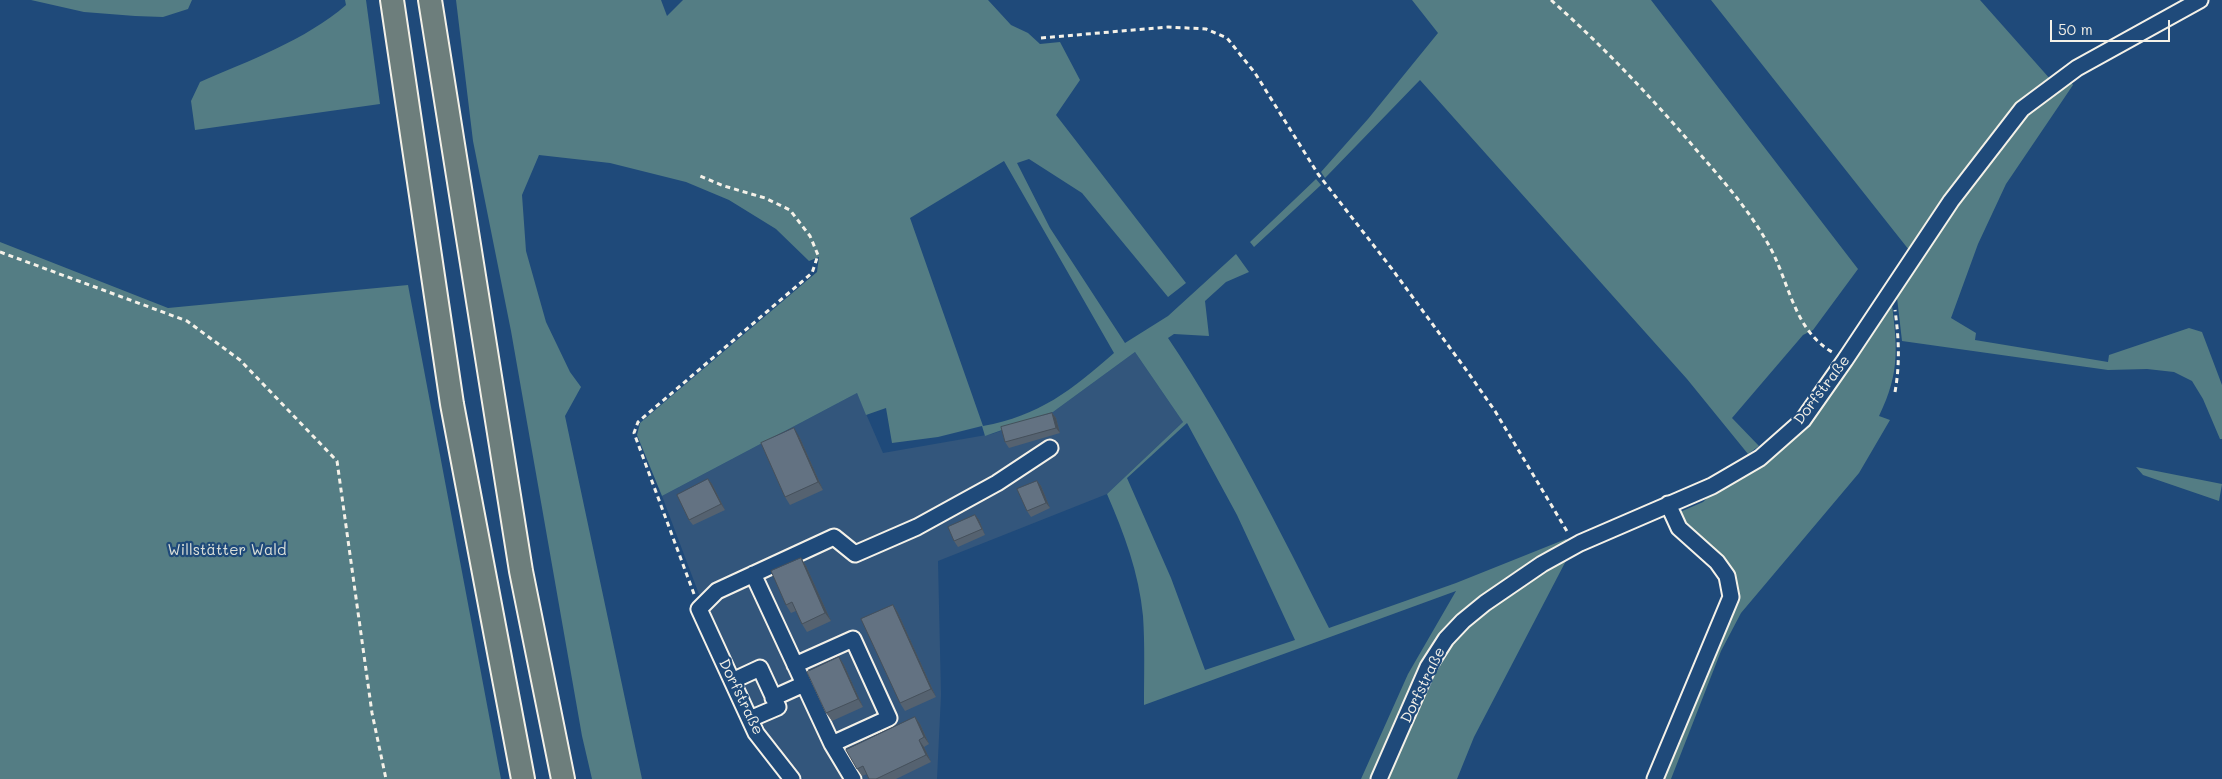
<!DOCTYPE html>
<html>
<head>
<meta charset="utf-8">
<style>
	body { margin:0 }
	#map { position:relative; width:2222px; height:779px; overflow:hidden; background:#1f4a7a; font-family:Mali,sans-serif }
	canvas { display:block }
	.scale { position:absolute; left:2050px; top:20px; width:120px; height:22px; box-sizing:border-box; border:2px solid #f4f1e8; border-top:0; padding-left:6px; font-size:15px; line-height:18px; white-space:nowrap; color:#f4f1e8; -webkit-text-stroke:4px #1f4a7a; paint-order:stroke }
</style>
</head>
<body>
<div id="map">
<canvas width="2222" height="779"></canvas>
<div class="scale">50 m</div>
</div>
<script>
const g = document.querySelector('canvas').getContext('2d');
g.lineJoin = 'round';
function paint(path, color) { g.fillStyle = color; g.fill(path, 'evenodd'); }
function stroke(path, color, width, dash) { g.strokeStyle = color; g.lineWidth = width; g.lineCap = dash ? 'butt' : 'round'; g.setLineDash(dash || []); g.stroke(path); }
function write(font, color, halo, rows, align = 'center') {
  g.font = font + ' Mali,sans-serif'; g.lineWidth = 4.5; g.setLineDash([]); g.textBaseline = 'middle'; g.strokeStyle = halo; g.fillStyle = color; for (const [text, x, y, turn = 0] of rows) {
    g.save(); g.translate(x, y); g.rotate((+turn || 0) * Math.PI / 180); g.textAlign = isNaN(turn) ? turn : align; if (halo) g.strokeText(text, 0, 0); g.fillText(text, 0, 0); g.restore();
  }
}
const built = new Path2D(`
	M1135,352l48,70 -76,72 -169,67 3,134 -4,84h-134l-39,-49 -61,-125 -41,-109 195,-103 26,60 109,-19 61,-22z`);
const green = new Path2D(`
	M31,0h161l-4,9 -25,8 -28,-1 -51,-4z
	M345,0h21l14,104 -185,26 -4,-29 9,-19c48,-21 106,-42 146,-77z
	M456,0h205l6,16 16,-16h305l23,25 17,8 12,11 20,-2 20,38 -24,35 130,168 -18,14 -86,-104 -53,-34 -12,4 33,65 75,115 43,-27 68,-62 13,18 -23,10 -21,19 4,35 -35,-2 -6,4c62,92 111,191 161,290l127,-45 110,-44 4,5 -111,73 -86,162h-12l47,-105 48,-83 -312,114c0,-29 1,-60 -1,-89 -4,-43 -19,-83 -36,-122l76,-72 -48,-70 -82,60 -68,24 -3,-10 -44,11 -46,6 -6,-35 -20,7 -9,-22 -195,103 -25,-61 3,-12 177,-151 2,-15 -10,4 -33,-32 -47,-29 -43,-18 -76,-19 -71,-8 -17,40 4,56 20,71 24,50 11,15 -16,29 77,363h-50l-10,-43 -71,-405 -38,-190zM1004,161l110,192c-42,37 -75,63 -131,73l-73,-208zM1187,423l50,92 58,125 -90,30 -34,-92 -44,-100z
	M1412,0h239l207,269 -45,61 -10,5 -71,83 27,28 -11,8 -61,-75 -267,-299 -95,98 -4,-6 47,-53 70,-86z
	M1711,0h269l71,80 -60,60 -82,110z
	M2069,79l4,6 -67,99 -28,60 -27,74 25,15 -1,7 133,22 1,-7 80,-27 13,4 20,53v54h-2l-17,-40 -11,-18 -18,-9 -27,-3 -39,1 -206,-29 -6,-52 117,-161 28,-28z
	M1316,179l5,6 -67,62 -4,-5z
	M0,242l168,66 240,-23 93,494h-501z
	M1891,297c6,48 10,74 -12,119l11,4 -31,53 -118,140 -20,38 -50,128h-12l74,-184 -49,-68 -4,-15 23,-10 13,-13 63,-41z
	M2136,467l86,17 -3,17 -76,-26z
	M1569,555l-95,182 -17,42h-73l39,-84 29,-53 38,-34z`);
const path = new Path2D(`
	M1551,0c53,47 102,99 148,153 27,31 55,63 74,100 17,35 23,78 59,99
	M1041,38l127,-11 38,2 21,9 28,35 63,101 74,95 75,102 28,40 73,122
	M0,252l187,69 53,39 97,101 35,252 14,66
	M1895,392c5,-28 4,-53 0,-82
	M694,594l-60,-161 4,-11 174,-149 6,-18 -8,-19 -20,-26 -25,-12 -41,-12 -24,-10`);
const minor = new Path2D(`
	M753,574l79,170 21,35
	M795,665l58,-26 36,79 -57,26
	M732,681l28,-13 18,39 -28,12
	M773,698l31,-14
	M792,779l-36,-46 -57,-124 18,-18 117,-54 21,17 62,-27 80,-44 53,-35
	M1379,779l49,-112 18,-28 17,-18 22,-18 57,-39 38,-21 132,-57 48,-28 43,-38 42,-60 106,-159 71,-92 55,-41 123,-68
	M1655,779l76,-182 -4,-21 -10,-14 -38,-34 -11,-24`);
const highway = new Path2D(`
	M392,0l60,404 71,375
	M430,0l91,571 42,208`);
const wall = new Path2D(`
	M1052,413l4,5 4,15 -51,15 -4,-6z
	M799,436l24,54 -33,15 -5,-8z
	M708,479l4,5 13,26 -32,15 -4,-5z
	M1037,481l4,5 9,22 -19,9 -4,-6z
	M975,515l4,5 6,15 -27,12 -4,-6z
	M801,558l5,8 25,55 -24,11 -5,-8 -6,-13 -5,2 -5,-8z
	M893,605l5,8 38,84 -31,14 -5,-8z
	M839,657l5,8 19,42 -31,14 -6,-8z
	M915,717l5,7 9,20 -5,3 7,15 -35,17h-27l-2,-5 -5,2 -5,-7z`);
const shadedWall = new Path2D(`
	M1052,413l4,5 4,15 -4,-5z
	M794,428l5,8 24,54 -5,-8z
	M708,479l4,5 13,26 -4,-6z
	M1037,481l4,5 9,22 -4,-5z
	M975,515l4,5 6,15z
	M801,558l5,8 25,55 -6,-8z
	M893,605l5,8 38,84 -5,-8z
	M839,657l5,8 19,42 -5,-8z
	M915,717l5,7 9,20 -5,-7z
	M919,740l5,7 7,15 -5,-7z`);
const building = new Path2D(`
	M1052,413l4,15 -51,14 -4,-15z
	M794,428l24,54 -33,15 -24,-54z
	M708,479l13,25 -32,16 -12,-25z
	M1037,481l9,22 -19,8 -10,-22z
	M975,515l7,14 -28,12 -6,-14z
	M801,558l24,55 -23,11 -10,-22 -6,3 -15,-34z
	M893,605l38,84 -31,14 -39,-84z
	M839,657l19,42 -32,14 -19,-41z
	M915,717l9,20 -5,3 7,15 -50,24h-7l-6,-13 -6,3 -11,-19z`);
const streetNames = [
	["Dorfstraße",1822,390,-53],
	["Dorfstraße",1423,685,-64],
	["Dorfstraße",741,697,64]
];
const parkNames = [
	["Willstätter Wald",227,550]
];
paint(built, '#33567c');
paint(green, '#547d84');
stroke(minor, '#f4f1e8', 19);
stroke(highway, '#f4f1e8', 26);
stroke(path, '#f4f1e8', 3, [5, 4]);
stroke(minor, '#1f4a7a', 15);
stroke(highway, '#6d7e7c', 22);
paint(wall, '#556270');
paint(shadedWall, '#45505b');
paint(building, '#637282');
stroke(building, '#45505b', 1);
write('15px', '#f4f1e8', '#1f4a7a', streetNames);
write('15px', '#dce0d9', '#1f4a7a', parkNames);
</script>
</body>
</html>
